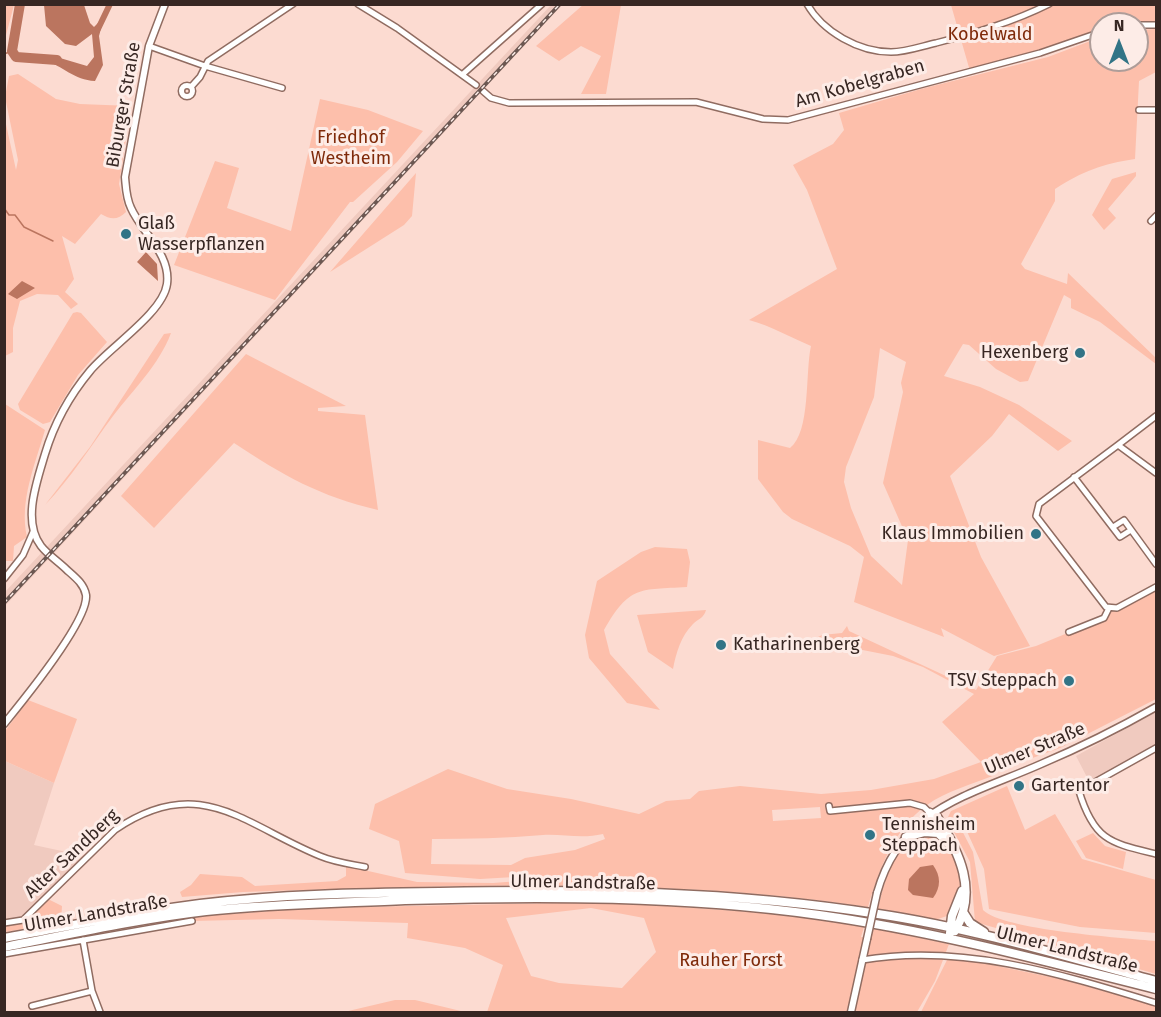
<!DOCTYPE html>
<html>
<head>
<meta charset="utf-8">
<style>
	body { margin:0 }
	#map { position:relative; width:1161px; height:1017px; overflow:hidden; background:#fcdbd1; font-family:"Fira Sans",sans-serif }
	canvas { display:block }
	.frame { position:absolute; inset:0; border:6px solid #372723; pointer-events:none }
	.north { position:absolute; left:1089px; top:12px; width:60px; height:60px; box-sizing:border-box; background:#fdece7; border:2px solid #ae9d99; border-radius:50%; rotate:0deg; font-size:16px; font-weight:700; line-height:24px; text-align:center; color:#372723 }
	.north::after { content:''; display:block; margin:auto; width:21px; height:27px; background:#327486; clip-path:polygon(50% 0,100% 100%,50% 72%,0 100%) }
</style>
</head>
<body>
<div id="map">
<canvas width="1161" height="1017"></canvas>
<div class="frame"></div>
<div class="north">N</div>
</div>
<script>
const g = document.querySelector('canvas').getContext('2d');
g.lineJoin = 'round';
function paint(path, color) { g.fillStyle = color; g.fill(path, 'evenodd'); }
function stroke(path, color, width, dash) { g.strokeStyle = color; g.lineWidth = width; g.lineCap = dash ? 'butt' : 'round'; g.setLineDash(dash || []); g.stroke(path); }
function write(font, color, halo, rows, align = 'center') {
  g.font = font + ' "Fira Sans",sans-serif'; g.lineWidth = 6; g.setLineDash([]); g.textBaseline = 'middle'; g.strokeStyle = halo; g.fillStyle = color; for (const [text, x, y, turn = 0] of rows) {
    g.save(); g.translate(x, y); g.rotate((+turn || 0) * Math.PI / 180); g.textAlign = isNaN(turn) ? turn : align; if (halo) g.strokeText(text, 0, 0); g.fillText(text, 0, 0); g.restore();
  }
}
const built = new Path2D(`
	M551,5h11l-557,601 -1,-13z
	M1156,712v36l-66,35 -14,-27z
	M5,761l49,22 -20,62 51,11 -62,61 -18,4z`);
const green = new Path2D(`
	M5,4l9,1 -9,34 -1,-34z
	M584,4l37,1 -15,89h-25l20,-38 -20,-10 -22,15 -23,-15z
	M951,5h205v20l-55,-1v8l-131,39z
	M1156,29v43l-17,9 -4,78c-33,5 -52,12 -80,30v12l-34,63 4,5 42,15 1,-11 88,85v6l-56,-42 -29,-14v-9l-7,-4 -36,86 -8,1 -24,-13 -27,-24 -6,-1 -19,32 36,11 39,18 53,36 -14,10 -49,-37 -17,22 -42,40 31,81 49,89 -36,10 -53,-28 3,9 -90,-35 10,-45 -14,-11 -58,-27 -9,-7 -25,-33v-39l32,8c21,-16 15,-76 21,-102 -21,-9 -40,-20 -62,-26l88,-51 -30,-79 -14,-25 40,-21 11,-14 -5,-17 82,-24 127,-32 53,-20v23h36v-30zM880,348l26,14 -5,21 2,9 -20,91 25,57 -6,45 -31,-29 -20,-48 -7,-26 2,-15 28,-70z
	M18,74l38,25 24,5 51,2 -12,78 7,28c-8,8 -15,8 -25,2l-26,30 -13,-8 12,43 -9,13 13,12 -7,5 -13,-14 -21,-1 -17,7 -7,27v24l-8,4 -1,-241 12,55 2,-10 -13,-63 4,-21z
	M320,99l48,11 55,21 -26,31 -44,40h-3l-75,98 -101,-35 41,-104 24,7 -12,40 64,23z
	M1136,172v4l-28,33 8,9 -12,12 -12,-15 20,-36z
	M416,173l-4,43 -8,9 -74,47z
	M77,312l4,1 26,29 -29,33 -28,47 -7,2 -23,-14 -2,-6 55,-91z
	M171,333c-12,32 -38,57 -58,83 -23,31 -42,62 -68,89l45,-58 74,-113z
	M246,354l100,52 -28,2v3l47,4 13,95c-59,-14 -94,-34 -144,-67l-80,85 -33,-32z
	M5,404l40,26c-10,35 -26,71 -18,107l-13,9 -1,15h-8z
	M655,547l32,2 3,13 -3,25c-48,3 -57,-2 -83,43l6,24 50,56 -33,-7 -38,-45 -4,-23 12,-54 44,-29z
	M1156,587v112l-96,49 -33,12 -28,6 -4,9c-22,9 -49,16 -68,30 -33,23 -48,65 -59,102 -208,-31 -417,-21 -625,-15l-61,5 -2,-5 11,-7 9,-11 42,3 13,9 82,-5 9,-5v-10l71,16 76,1 40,-3 -1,-4 -52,3 -75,-6 -6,-32 -30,-12 6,-25 73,-35 59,20 64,10 68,15 27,-13 24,-2 9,-8 41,-5 81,8 50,-4 63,-11 47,-17 -39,-40 32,-28 -51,-27 -30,-11 -81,-16 10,-5 20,-2 5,-7 2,5 127,59 21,-34 39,-10 68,-28 2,-5zM820,807l1,11 -48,3 -1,-11zM603,834l2,5 -30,11 -50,8 -14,7 -80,-1 1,-25c37,0 74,-1 111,-4 21,-1 39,4 60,-1z
	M706,610c-2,8 -8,9 -13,14 -12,12 -17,29 -20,45l-25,-17 -11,-37z
	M28,700l49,19 -23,64 -49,-22v-30z
	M1007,786l18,44 30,-16 27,45 74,21v53l-76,-6 -91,-18 -5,-40 -25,-55 -3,5 17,33 10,58c19,20 141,28 173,31v33l-181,-52 -5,-60 -23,-43 4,-8z
	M1093,833l12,13 21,6 -3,17 -37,-11 -10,-17z
	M926,835c22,2 38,28 34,50 -2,10 -8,21 -13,31l-12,4 -57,-11c6,-26 16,-68 48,-74z
	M48,899l14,7 -1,17 -56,9 -1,-7 18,-2z
	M609,902l171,12 84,13 -3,10 9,3 3,-12 76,16 -14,37 -18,31h-430l16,-47 -38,-17 -58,-10 1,-15 -129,-4 -87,2 -2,-4 120,-9zM591,908l53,10 12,34 -34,36 -63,-5 -28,-7 -25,-58z
	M949,956l116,24 91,26v6h-235z
	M395,1000h20l50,12h-121z`);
const water = new Path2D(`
	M44,5h40l6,18 4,4 4,-4 4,2 -3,11 4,29 -8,16c-21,-1 -32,-15 -51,-21l16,-2 27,8 7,-9 -2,-23 -16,12 -11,-2 -19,-18z
	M146,252l11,12 1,17 -21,-19z
	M22,281l13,7 -18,11 -9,-5z
	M933,865c8,11 8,22 0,33l-20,-3 -5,-5 1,-11 11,-12z`);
const stream = new Path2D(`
	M4,54l8,-3
	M4,208l5,7h6l9,12 29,14`);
const canal = new Path2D(`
	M98,29l12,-25`);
const river = new Path2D(`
	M20,4l-8,47 4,6 41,3`);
const minor = new Path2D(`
	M358,4l39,24 79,57
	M807,4c16,28 52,48 84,48 15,0 31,-6 45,-9 39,-10 77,-21 113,-39
	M1137,25h19
	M149,46l56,20 77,22
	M463,74l79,-70
	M181.5 91a5.5 5.5 0 1 1 11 0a5.5 5.5 0 1 1-11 0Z
	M191,87l9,-10 8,-16 85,-57
	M483,91l8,7 18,5 187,-1 67,17 25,1 252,-67 61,-21
	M1139,110h17
	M1151,221l5,-5
	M1156,416l-38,29 38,28
	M1118,445l-79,59 -3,12 70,91 11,1 39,-21
	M1074,477l46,60 11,-7
	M1113,527l11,-7 32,44
	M4,579l19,-24 10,-23
	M1069,632l35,-14 5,-10
	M1156,748l-77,43c15,50 32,52 77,63
	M829,806l1,5 80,-8 14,4 6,6
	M4,923l19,-3 92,-90c85,-58 129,-5 205,26 14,6 30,8 45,11
	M83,940l9,51 8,21
	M4,954l188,-33
	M862,960c100,-17 199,14 294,43
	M32,1006l60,-15`);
const tertiary = new Path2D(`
	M4,724c18,-22 85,-104 82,-129 -2,-11 -11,-18 -19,-25 -8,-8 -19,-15 -26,-24 -19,-25 -4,-65 4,-92 9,-30 25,-59 45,-83 20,-24 73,-58 77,-87 4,-30 -25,-51 -36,-76 -5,-10 -5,-20 -6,-31l24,-131 16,-42
	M877,893c24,-86 92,-97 164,-129 40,-17 78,-36 115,-57
	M851,1012l16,-73`);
const primary = new Path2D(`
	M930,813l7,4c23,36 41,74 18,114
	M930,813l8,20 12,11
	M906,837l19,-5 13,1
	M963,912l7,11 14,9
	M950,933l2,-17 10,-25
	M4,938c66,-12 131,-26 196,-34 80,-10 160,-11 240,-12 147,-3 292,-1 438,22 94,14 186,42 278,67
	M4,947c67,-13 134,-28 202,-36 66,-7 133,-8 199,-11 138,-4 277,-4 414,15 114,16 226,46 337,74`);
const rail = new Path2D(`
	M4,603l556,-599`);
const tertiaryBridge = new Path2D(`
	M867,939l10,-46`);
const markers = [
	[126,234,6,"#327486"],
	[1080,353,6,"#327486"],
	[1036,534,6,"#327486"],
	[721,645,6,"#327486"],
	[1069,681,6,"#327486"],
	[1019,786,6,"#327486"],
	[870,835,6,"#327486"]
];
const parkNames = [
	["Kobelwald",990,35],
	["Friedhof",351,138],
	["Westheim",351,159],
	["Rauher Forst",731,961]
];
const streetNames = [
	["Am Kobelgraben",860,84,-16],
	["Biburger Straße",124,105,-80],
	["Ulmer Straße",1035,749,-23],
	["Alter Sandberg",72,854,-43],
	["Ulmer Landstraße",583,883,1],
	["Ulmer Landstraße",96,914,-10],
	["Ulmer Landstraße",1067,950,14]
];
const poiNames = [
	["Glaß",138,224],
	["Wasserpflanzen",138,245],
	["Hexenberg",1068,353,"right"],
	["Klaus Immobilien",1024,534,"right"],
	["Katharinenberg",733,645],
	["TSV Steppach",1057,681,"right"],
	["Gartentor",1031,786],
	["Tennisheim",882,825],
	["Steppach",882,846]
];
paint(built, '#f0cabf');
paint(green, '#fdbfab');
paint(water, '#bb755f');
stroke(stream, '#bb755f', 1.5);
stroke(canal, '#bb755f', 6);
stroke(river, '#bb755f', 10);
stroke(minor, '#906c61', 8);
stroke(tertiary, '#906c61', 9);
stroke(primary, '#906c61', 11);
stroke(minor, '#fff', 5);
stroke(tertiary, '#fff', 6);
stroke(primary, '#fff', 8);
stroke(rail, '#6c5852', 4);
stroke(rail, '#fdece7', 1.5, [4.5]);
stroke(tertiaryBridge, '#906c61', 9, []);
stroke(tertiaryBridge, '#fff', 6);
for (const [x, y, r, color] of markers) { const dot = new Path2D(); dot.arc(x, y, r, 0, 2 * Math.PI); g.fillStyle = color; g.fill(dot); stroke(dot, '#fdece7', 2); }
write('18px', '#7f2a0a', '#fdece7', parkNames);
write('18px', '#372723', '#fdece7', streetNames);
write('18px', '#372723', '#fdece7', poiNames, 'left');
</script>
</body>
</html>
